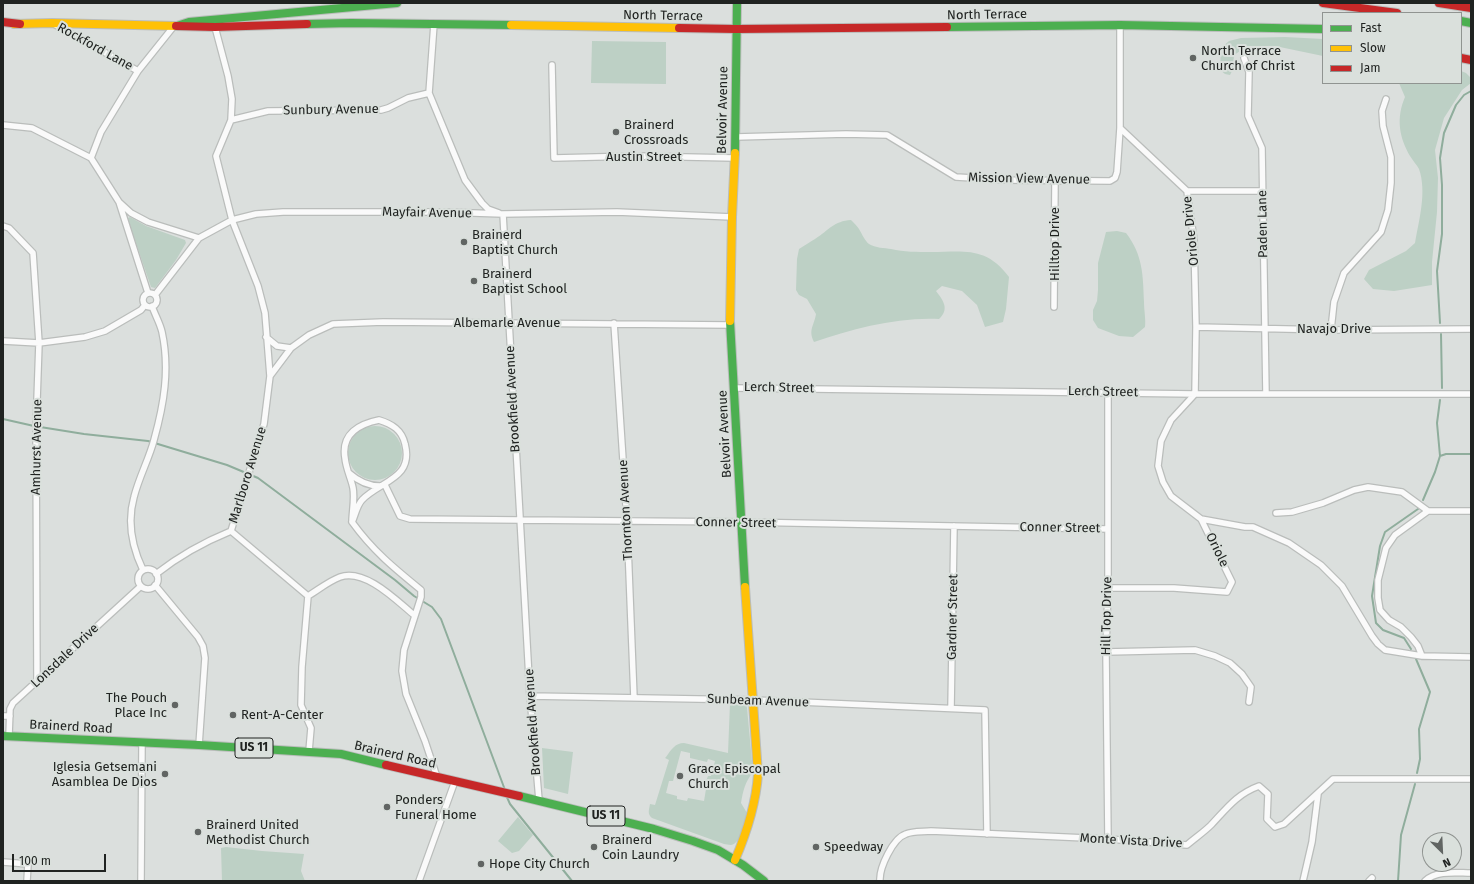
<!DOCTYPE html>
<html>
<head>
<meta charset="utf-8">
<style>
	body { margin:0 }
	#map { position:relative; width:1474px; height:884px; overflow:hidden; background:#dbdfdd; font-family:"Fira Sans",sans-serif }
	canvas { display:block }
	.frame { position:absolute; inset:0; border:4px solid #202321; pointer-events:none }
	.legend { position:absolute; left:1322px; top:12px; width:140px; height:72px; box-sizing:border-box; background:#dae0dc; border:1px solid #909491; margin:0; padding:5px 7px; list-style:none; font-size:12px; color:#202321 }
	.legend li { display:flex; align-items:center; gap:8px; height:20px }
	.legend b { width:20px; border:1px solid #909491 }
	.north { position:absolute; left:1422px; top:832px; width:40px; height:40px; box-sizing:border-box; background:#dae0dc; border:1px solid #909491; border-radius:50%; rotate:156deg; font-size:11px; font-weight:700; line-height:16px; text-align:center; color:#202321 }
	.north::after { content:''; display:block; margin:auto; width:14px; height:18px; background:#616563; clip-path:polygon(50% 0,100% 100%,50% 72%,0 100%) }
	.scale { position:absolute; left:12px; top:854px; width:94px; height:18px; box-sizing:border-box; border:2px solid #202321; border-top:0; padding-left:5px; font-size:12px; line-height:14px; white-space:nowrap; color:#202321; -webkit-text-stroke:3px #dae0dc; paint-order:stroke }
</style>
</head>
<body>
<div id="map">
<canvas width="1474" height="884"></canvas>
<div class="frame"></div>
<ul class="legend">
<li><b style="height:5px;background:#4caf50"></b>Fast</li>
<li><b style="height:5px;background:#ffc107"></b>Slow</li>
<li><b style="height:5px;background:#c62828"></b>Jam</li>
</ul>
<div class="north">N</div>
<div class="scale">100 m</div>
</div>
<script>
const g = document.querySelector('canvas').getContext('2d');
g.lineJoin = 'round';
function paint(path, color) { g.fillStyle = color; g.fill(path, 'evenodd'); }
function stroke(path, color, width, dash) { g.strokeStyle = color; g.lineWidth = width; g.lineCap = dash ? 'butt' : 'round'; g.setLineDash(dash || []); g.stroke(path); }
function write(font, color, halo, rows, align = 'center') {
  g.font = font + ' "Fira Sans",sans-serif'; g.lineWidth = 4; g.setLineDash([]); g.textBaseline = 'middle'; g.strokeStyle = halo; g.fillStyle = color; for (const [text, x, y, turn = 0] of rows) {
    g.save(); g.translate(x, y); g.rotate((+turn || 0) * Math.PI / 180); g.textAlign = isNaN(turn) ? turn : align; if (halo) g.strokeText(text, 0, 0); g.fillText(text, 0, 0); g.restore();
  }
}
const green = new Path2D(`
	M1285,37l38,2v17l-48,-10h-27l-14,9 -1,14 -3,6 -5,-1 -5,-4 1,-22 8,-7 12,-3z
	M592,41l74,1v42l-75,-1z
	M1461,71l5,2 5,5v5l-9,7 -18,28 -9,32 3,28 -1,34 -5,50v23l-38,6 -21,-2 -9,-10 5,-9 37,-19 9,-8c4,-23 12,-51 4,-74 -2,-4 -6,-8 -9,-13 -11,-19 -14,-38 -5,-59l-6,-14h62z
	M130,217l16,9 39,14 1,3 -10,17 -21,28 -4,-1 -22,-64 -1,-5z
	M851,220c3,3 6,6 8,9 3,5 6,12 10,15 6,4 16,4 22,5 13,3 26,3 40,3 33,0 55,-6 78,25l-3,32 -3,13 -18,5 -8,-22 -15,-14 -20,-5 -6,5c7,9 14,18 3,28 -43,-2 -86,10 -125,23 -6,-12 0,-16 2,-28l-9,-15 -8,-4 -3,-5 1,-31 2,-10c6,-4 11,-7 16,-10 14,-9 19,-18 36,-19z
	M1117,231l9,2c17,22 17,42 18,69 0,9 2,17 1,25l-12,10 -14,-1 -21,-8 -5,-8v-10l4,-9 1,-11v-27l8,-31z
	M348 453a27 27 0 1 1 54 0a27 27 0 1 1-54 0Z
	M741,702l5,2 1,4 6,64c-8,10 -10,19 -12,31l6,10c-3,9 -5,30 -16,32 -3,0 -5,-1 -7,-1l-72,-26c-5,-4 -3,-8 -2,-14l5,1 14,-45 -4,-2 1,-1c5,-7 9,-14 18,-14l44,10 2,-50zM681,751l9,2v5l17,4 1,-3 7,2 -4,15h-3l-2,5 -1,8h1l-2,12 -16,-3 -1,3 -10,-2v-3l-11,-3 3,-12h4z
	M542,748l31,4 -5,42 -24,-6z
	M518,817l15,18 -14,16 -7,2 -14,-12z
	M226,847l36,4 42,3 -3,17 4,10h-83l-1,-33z`);
const stream = new Path2D(`
	M1440,323l-3,-52 5,-37v-49l-2,-27 4,-25 12,-28 8,-10 7,-4
	M1441,334l1,54
	M3,419l31,7 50,8 64,7 79,24 31,13 137,102 19,16 18,11 9,12 64,171
	M1440,456l6,-2h25
	M1423,500l12,-28 5,-16 -3,-33 3,-23
	M1411,649l-7,-11 -21,-8 -7,-7 -4,-27 8,-50 5,-14 33,-23
	M1416,659l14,33 -11,37 1,30 -3,14
	M506,795l4,9 62,77
	M1398,881l3,-46 14,-51`);
const street = new Path2D(`
	M54,24l84,47
	M434,24l-5,69 36,87 17,23 6,6 11,4
	M1120,25v103l67,63 7,49 2,87 -1,67 -24,26 -10,21 -3,25 5,16 8,14 30,23 44,8h8l36,16 32,22 21,21 30,50 6,8 7,6 37,6 49,1
	M215,27l13,49 4,23 -1,21 -15,36 16,64 26,66 7,27 5,63
	M1244,58l5,14 -1,44 14,32 4,246
	M552,65l2,93 83,-2 97,2
	M231,120l37,-9 113,-1 7,-2 20,-10 21,-5
	M3,125l29,3 59,30
	M736,137l110,-3 41,1 69,42 50,3 104,1 5,-3 2,-6 3,-44
	M1187,191h76
	M119,202l12,11 17,9 51,16
	M503,214l27,482 9,104
	M3,226l6,2 24,25 6,90 -3,86 1,253
	M148,293l-29,-91 -28,-44 10,-26 37,-61 36,-45
	M143 300a7 7 0 1 1 14 0a7 7 0 1 1-14 0Z
	M155,295l44,-57 33,-18 24,-6 27,-2h160l60,2 114,-2 115,5
	M1054,307l1,-127
	M614,323l13,198 7,177
	M1196,327l135,3 140,-1
	M1331,330l3,-28 10,-29 37,-41 7,-22 3,-27v-26l-8,-31 -1,-15 4,-12
	M266,337l11,9 14,2
	M3,341l36,2 46,-6 20,-6 36,-21 4,-5
	M735,388l460,6h276
	M1108,393v195l-2,64 2,187
	M379,420c13,4 23,10 26,24 9,35 -25,37 -43,56 -5,5 -7,16 -10,22 0,-10 3,-23 1,-34 -2,-10 -7,-19 -8,-30 -4,-24 14,-34 34,-38z
	M349,473c9,8 18,13 31,13
	M385,485l15,31 10,3 331,3 367,7
	M1276,513l16,-1 31,-9 31,-13 14,-3 34,5 26,19
	M352,522c21,29 42,46 69,68v7l-17,53 -2,21 4,23 19,47 12,36
	M231,531l33,-107 6,-48 21,-28 18,-13 24,-11 50,-2 347,3
	M231,531l77,65 -6,71 -1,38 10,23 -2,23
	M138 579a10 10 0 1 1 20 0a10 10 0 1 1-20 0Z
	M143,570c-11,-23 -16,-48 -9,-73 5,-20 15,-38 20,-57 10,-36 16,-71 8,-108 -2,-9 -7,-17 -10,-26
	M156,574c23,-18 48,-32 75,-43
	M155,585l43,52 5,9 2,12 -6,87
	M1108,588h66l53,4 5,-10 -31,-63
	M308,596c10,-6 21,-15 32,-19 25,-9 57,24 74,38
	M1106,652l89,-2 20,6 15,7 12,11 9,13 -2,15
	M1422,656l-4,-10 -7,-9 -10,-10 -12,-7 -9,-10 -2,-12v-18l8,-32 9,-13 33,-24h43
	M530,696l224,4 231,10 2,124
	M951,708l3,-182
	M3,716h7
	M9,736l1,-27 3,-6 128,-117
	M3,862l25,2 -1,17
	M141,881l1,-138
	M419,881l36,-100
	M880,881c-1,-13 13,-43 26,-47 7,-3 17,-2 25,-3l177,8 79,6c8,-7 17,-13 24,-20 16,-17 26,-31 48,-39l9,8 -1,25 8,8 9,-3 49,-45h138
	M1303,881l9,-39 6,-48
	M1369,881l3,-3
	M1425,881c12,-11 31,-8 46,-8`);
const fast = new Path2D(`
	M1461,21l10,2
	M307,24l44,-1 160,2
	M177,26l12,-4 208,-19
	M947,27l173,-2 203,4
	M735,153l2,-150
	M730,321l15,266
	M3,736l196,9 142,9 45,11
	M519,796l135,33 39,12 25,9 25,15 21,16`);
const slow = new Path2D(`
	M14,24l38,-1 124,3
	M511,25l168,3
	M730,321l2,-104 3,-64
	M735,860c12,-28 21,-56 23,-86l-13,-187`);
const jam = new Path2D(`
	M1323,3l74,10
	M1439,3l32,5
	M3,22l17,2
	M176,26l39,1 92,-3
	M679,28l57,1 211,-2
	M1461,58l10,2
	M386,765l133,31`);
const markers = [
	[1193,58,4,"#616563"],
	[616,132,4,"#616563"],
	[464,242,4,"#616563"],
	[474,281,4,"#616563"],
	[175,705,4,"#616563"],
	[233,715,4,"#616563"],
	[165,774,4,"#616563"],
	[680,776,4,"#616563"],
	[387,807,4,"#616563"],
	[198,832,4,"#616563"],
	[594,847,4,"#616563"],
	[816,847,4,"#616563"],
	[481,864,4,"#616563"]
];
const shields = [
	[254,748,38],
	[606,816,38]
];
const shieldNames = [
	["US 11",254,748],
	["US 11",606,816]
];
const streetNames = [
	["North Terrace",987,15,-1],
	["North Terrace",663,16,1],
	["Rockford Lane",95,47,29],
	["Sunbury Avenue",331,110,-1],
	["Belvoir Avenue",723,110,-89],
	["Austin Street",644,157],
	["Mission View Avenue",1029,179,1],
	["Mayfair Avenue",427,213,1],
	["Paden Lane",1263,224,-91],
	["Oriole Drive",1191,231,-96],
	["Hilltop Drive",1055,244,-90],
	["Albemarle Avenue",507,323],
	["Navajo Drive",1334,329],
	["Lerch Street",779,388,1],
	["Lerch Street",1103,392,1],
	["Brookfield Avenue",513,399,-93],
	["Belvoir Avenue",725,434,-93],
	["Amhurst Avenue",37,447,-89],
	["Marlboro Avenue",248,475,-73],
	["Thornton Avenue",626,510,-93],
	["Conner Street",736,523,1],
	["Conner Street",1060,528,1],
	["Oriole",1217,550,64],
	["Hill Top Drive",1107,616,-89],
	["Gardner Street",953,617,-89],
	["Lonsdale Drive",65,656,-43],
	["Sunbeam Avenue",758,701,2],
	["Brookfield Avenue",533,722,-94],
	["Brainerd Road",71,727,3],
	["Brainerd Road",395,755,13],
	["Monte Vista Drive",1131,841,3]
];
const poiNames = [
	["North Terrace",1201,51],
	["Church of Christ",1201,66],
	["Brainerd",624,125],
	["Crossroads",624,140],
	["Brainerd",472,235],
	["Baptist Church",472,250],
	["Brainerd",482,274],
	["Baptist School",482,289],
	["The Pouch",167,698,"right"],
	["Place Inc",167,713,"right"],
	["Rent-A-Center",241,715],
	["Iglesia Getsemani",157,767,"right"],
	["Asamblea De Dios",157,782,"right"],
	["Grace Episcopal",688,769],
	["Church",688,784],
	["Ponders",395,800],
	["Funeral Home",395,815],
	["Brainerd United",206,825],
	["Methodist Church",206,840],
	["Brainerd",602,840],
	["Coin Laundry",602,855],
	["Speedway",824,847],
	["Hope City Church",489,864]
];
paint(green, '#bdd0c5');
stroke(stream, '#8fad9c', 2);
stroke(street, '#babdbb', 8);
stroke(fast, '#babdbb', 10);
stroke(slow, '#babdbb', 10);
stroke(jam, '#babdbb', 10);
stroke(street, '#fafafa', 5.5);
stroke(fast, '#4caf50', 8);
stroke(slow, '#ffc107', 8);
stroke(jam, '#c62828', 8);
for (const [x, y, r, color] of markers) { const dot = new Path2D(); dot.arc(x, y, r, 0, 2 * Math.PI); g.fillStyle = color; g.fill(dot); stroke(dot, '#dae0dc', 1.5); }
for (const [x, y, w] of shields) { const box = new Path2D(); box.roundRect(x - w / 2, y - 10, w, 20, 3); g.fillStyle = '#dae0dc'; g.fill(box); stroke(box, '#202321', 1); }
write('bold 12px', '#202321', null, shieldNames);
write('13px', '#202321', '#dae0dc', streetNames);
write('13px', '#202321', '#dae0dc', poiNames, 'left');
</script>
</body>
</html>
